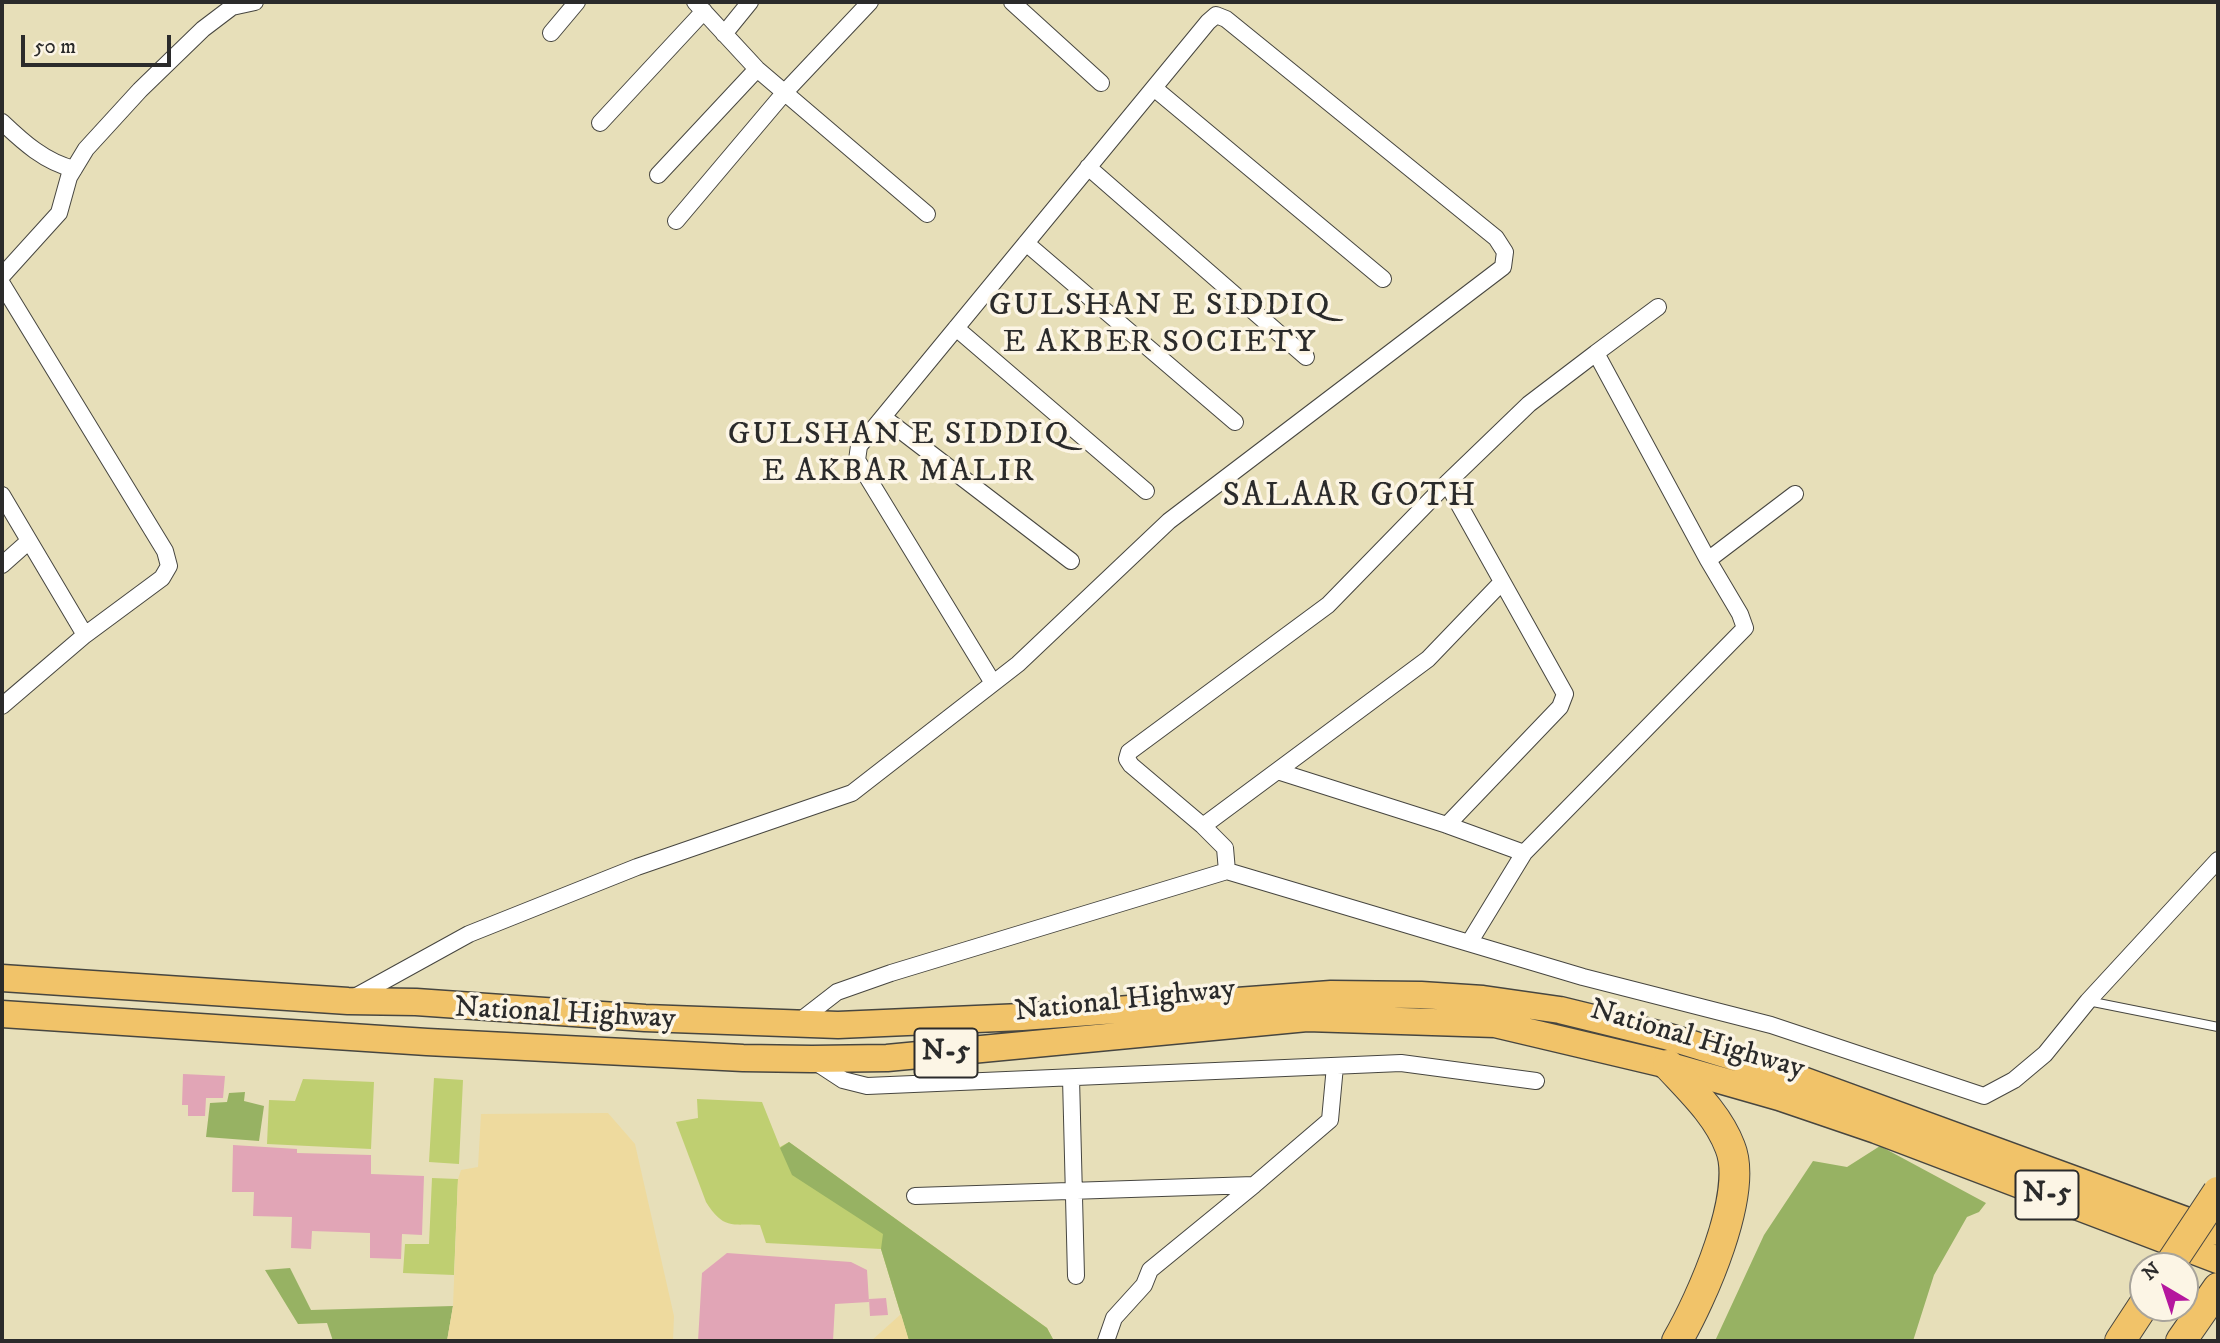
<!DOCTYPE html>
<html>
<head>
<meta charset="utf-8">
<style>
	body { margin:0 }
	#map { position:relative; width:2220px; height:1343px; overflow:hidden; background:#e7dfb9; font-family:"IM FELL DW Pica",serif }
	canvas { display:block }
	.frame { position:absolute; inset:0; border:4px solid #2b2b2b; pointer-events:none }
	.north { position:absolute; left:2129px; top:1252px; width:70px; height:70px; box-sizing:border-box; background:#fcf5e5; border:2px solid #a8a49b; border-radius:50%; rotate:321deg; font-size:19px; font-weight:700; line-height:28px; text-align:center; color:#2b2b2b }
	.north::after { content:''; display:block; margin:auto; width:24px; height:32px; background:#b5179e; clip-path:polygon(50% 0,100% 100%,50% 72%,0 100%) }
	.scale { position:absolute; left:21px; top:35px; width:150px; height:32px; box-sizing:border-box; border:4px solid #2b2b2b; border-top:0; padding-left:9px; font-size:21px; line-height:24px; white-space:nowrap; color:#2b2b2b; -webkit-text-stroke:5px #fcf5e5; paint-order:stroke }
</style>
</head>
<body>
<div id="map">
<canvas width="2220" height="1343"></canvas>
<div class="frame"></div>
<div class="north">N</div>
<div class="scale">50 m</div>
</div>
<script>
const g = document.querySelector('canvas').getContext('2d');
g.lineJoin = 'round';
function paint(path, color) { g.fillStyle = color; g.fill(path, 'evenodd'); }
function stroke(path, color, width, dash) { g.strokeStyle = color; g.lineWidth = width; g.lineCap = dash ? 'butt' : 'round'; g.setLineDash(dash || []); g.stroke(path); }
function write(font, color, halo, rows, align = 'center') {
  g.font = font + ' "IM FELL DW Pica",serif'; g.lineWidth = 7; g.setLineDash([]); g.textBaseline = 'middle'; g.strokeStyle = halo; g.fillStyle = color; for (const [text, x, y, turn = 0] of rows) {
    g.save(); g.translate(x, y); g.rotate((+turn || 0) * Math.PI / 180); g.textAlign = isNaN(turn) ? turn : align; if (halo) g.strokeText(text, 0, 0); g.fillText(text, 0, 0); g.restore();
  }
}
const green = new Path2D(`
	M434,1078l29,2 -4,84 -30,-2z
	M303,1079l71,3 -3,67 -104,-5 2,-44 26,1z
	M697,1099l65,3 18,45 9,-5 258,186 7,13h-145l-28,-92 -115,-6 -6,-18c-29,-1 -37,4 -54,-23l-30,-80 22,-4z
	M432,1178l26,1 -4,96 -51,-2 2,-29h24z`);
const forest = new Path2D(`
	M245,1092l-1,9 20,5 -5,35 -53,-4 4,-34 17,-1 2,-9z
	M789,1142l258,186 7,13h-145l-28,-92 2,-15 -91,-59 -12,-27z
	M1880,1146l106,57 -7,9 -12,5 -33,58 -21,66h-198l49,-106 49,-74 34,6z
	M290,1268l21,42 142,-4 -6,35h-114l-6,-18 -29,1 -33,-54z`);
const sand = new Path2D(`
	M608,1113l27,31 39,172 -1,25h-226l6,-35 5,-127 3,-9 17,-3 3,-53z
	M901,1314l8,27h-38z`);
const building = new Path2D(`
	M183,1074l42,2 -2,22h-17l-1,18h-17v-11h-6z
	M233,1145l64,4v4l74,2v19l53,2 -2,59 -20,-1 -1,25 -31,-1v-25l-58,-2 -1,18 -20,-1 1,-31 -39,-1 1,-24h-22z
	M727,1253l124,9 16,8 2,32 -34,2 -2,37h-135l4,-68z
	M886,1298l2,17 -18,1 -1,-17z`);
const service = new Path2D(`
	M2088,1001l130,26`);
const minor = new Path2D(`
	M695,2l62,67 170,145
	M1012,2l89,81
	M551,33l26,-31
	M724,34l26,-32
	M1154,88l229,191
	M2,122c21,20 43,40 72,47
	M600,123l104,-112
	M1088,167l218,190
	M658,175l99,-106
	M676,221l109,-129 85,-90
	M1026,243l209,179
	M2,276l57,-63 10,-36 17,-28 54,-59 63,-61 29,-22 23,-5
	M2,284l163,267 4,15 -7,12 -77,57 -83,71
	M956,328l190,163
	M1596,353l62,-46
	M883,417l188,144
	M1447,483l82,-79 67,-51 112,207 32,54 5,14 -221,225 -55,90
	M2,495l83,140
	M1708,560l87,-66
	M2,565l27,-24
	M1277,771l170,54 77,28
	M1203,826l-72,-61 -4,-6 2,-7 199,-147 119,-122 118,211 -5,13 -113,118
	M1227,871l-2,-23 -22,-22 225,-167 74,-77
	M353,998l116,-64 168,-67 215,-74 166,-129 151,-143 334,-254 2,-15 -9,-14 -270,-219 -10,-4 -8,7 -349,424 -2,14 136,223
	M797,1023l40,-31 54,-19 336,-102 356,106 188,48 213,71 30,-16 31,-26 43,-53 130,-141
	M814,1061l29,19 24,6 534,-23 135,18
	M1071,1078l5,198
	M915,1196l339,-11
	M1106,1341l8,-23 30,-33 6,-15 104,-85 76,-65 5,-54`);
const trunk = new Path2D(`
	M2,978l346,23 68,1 229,16 193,7 184,-8 309,-23 90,1 62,4 77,11 106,26 101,31 451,165
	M2,1014l425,28 316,16 69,1 75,-1 420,-40 188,6 165,39 119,34 97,33 342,130`);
const motorway = new Path2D(`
	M1668,1065c23,25 50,50 62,82 19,46 -29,153 -53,194
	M2120,1341l23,-35
	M2181,1341l37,-53`);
const motorwayBridge = new Path2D(`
	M2169,1266l49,-74`);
const shields = [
	[946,1053,63],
	[2047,1195,63]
];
const shieldNames = [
	["N-5",946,1053],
	["N-5",2047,1195]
];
const streetNames = [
	["National Highway",1125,1002,-6],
	["National Highway",565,1015,3],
	["National Highway",1697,1041,16]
];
const neighbourhoodNames = [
	["GULSHAN E SIDDIQ",1160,307],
	["E AKBER SOCIETY",1160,344],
	["GULSHAN E SIDDIQ",899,436],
	["E AKBAR MALIR",899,473]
];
const quarterNames = [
	["SALAAR GOTH",1350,498]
];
paint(green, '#bfcf71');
paint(forest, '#97b263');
paint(sand, '#eeda9e');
paint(building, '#e1a5b6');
stroke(service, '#474640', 10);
stroke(minor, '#474640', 18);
stroke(trunk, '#474640', 29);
stroke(motorway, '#474640', 32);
stroke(service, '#fff', 8);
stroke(minor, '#fff', 16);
stroke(trunk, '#f1c369', 26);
stroke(motorway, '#f1c369', 30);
stroke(motorwayBridge, '#474640', 32, []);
stroke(motorwayBridge, '#f1c369', 30);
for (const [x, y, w] of shields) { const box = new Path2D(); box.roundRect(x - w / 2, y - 24.5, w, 49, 5); g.fillStyle = '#fcf5e5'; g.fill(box); stroke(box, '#2b2b2b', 2); }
write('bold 28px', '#2b2b2b', null, shieldNames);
write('30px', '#2b2b2b', '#fcf5e5', streetNames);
g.letterSpacing = '2px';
write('32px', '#2b2b2b', '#fcf5e5', neighbourhoodNames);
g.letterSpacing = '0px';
g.letterSpacing = '2px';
write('33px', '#2b2b2b', '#fcf5e5', quarterNames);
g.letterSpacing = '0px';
</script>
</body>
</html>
